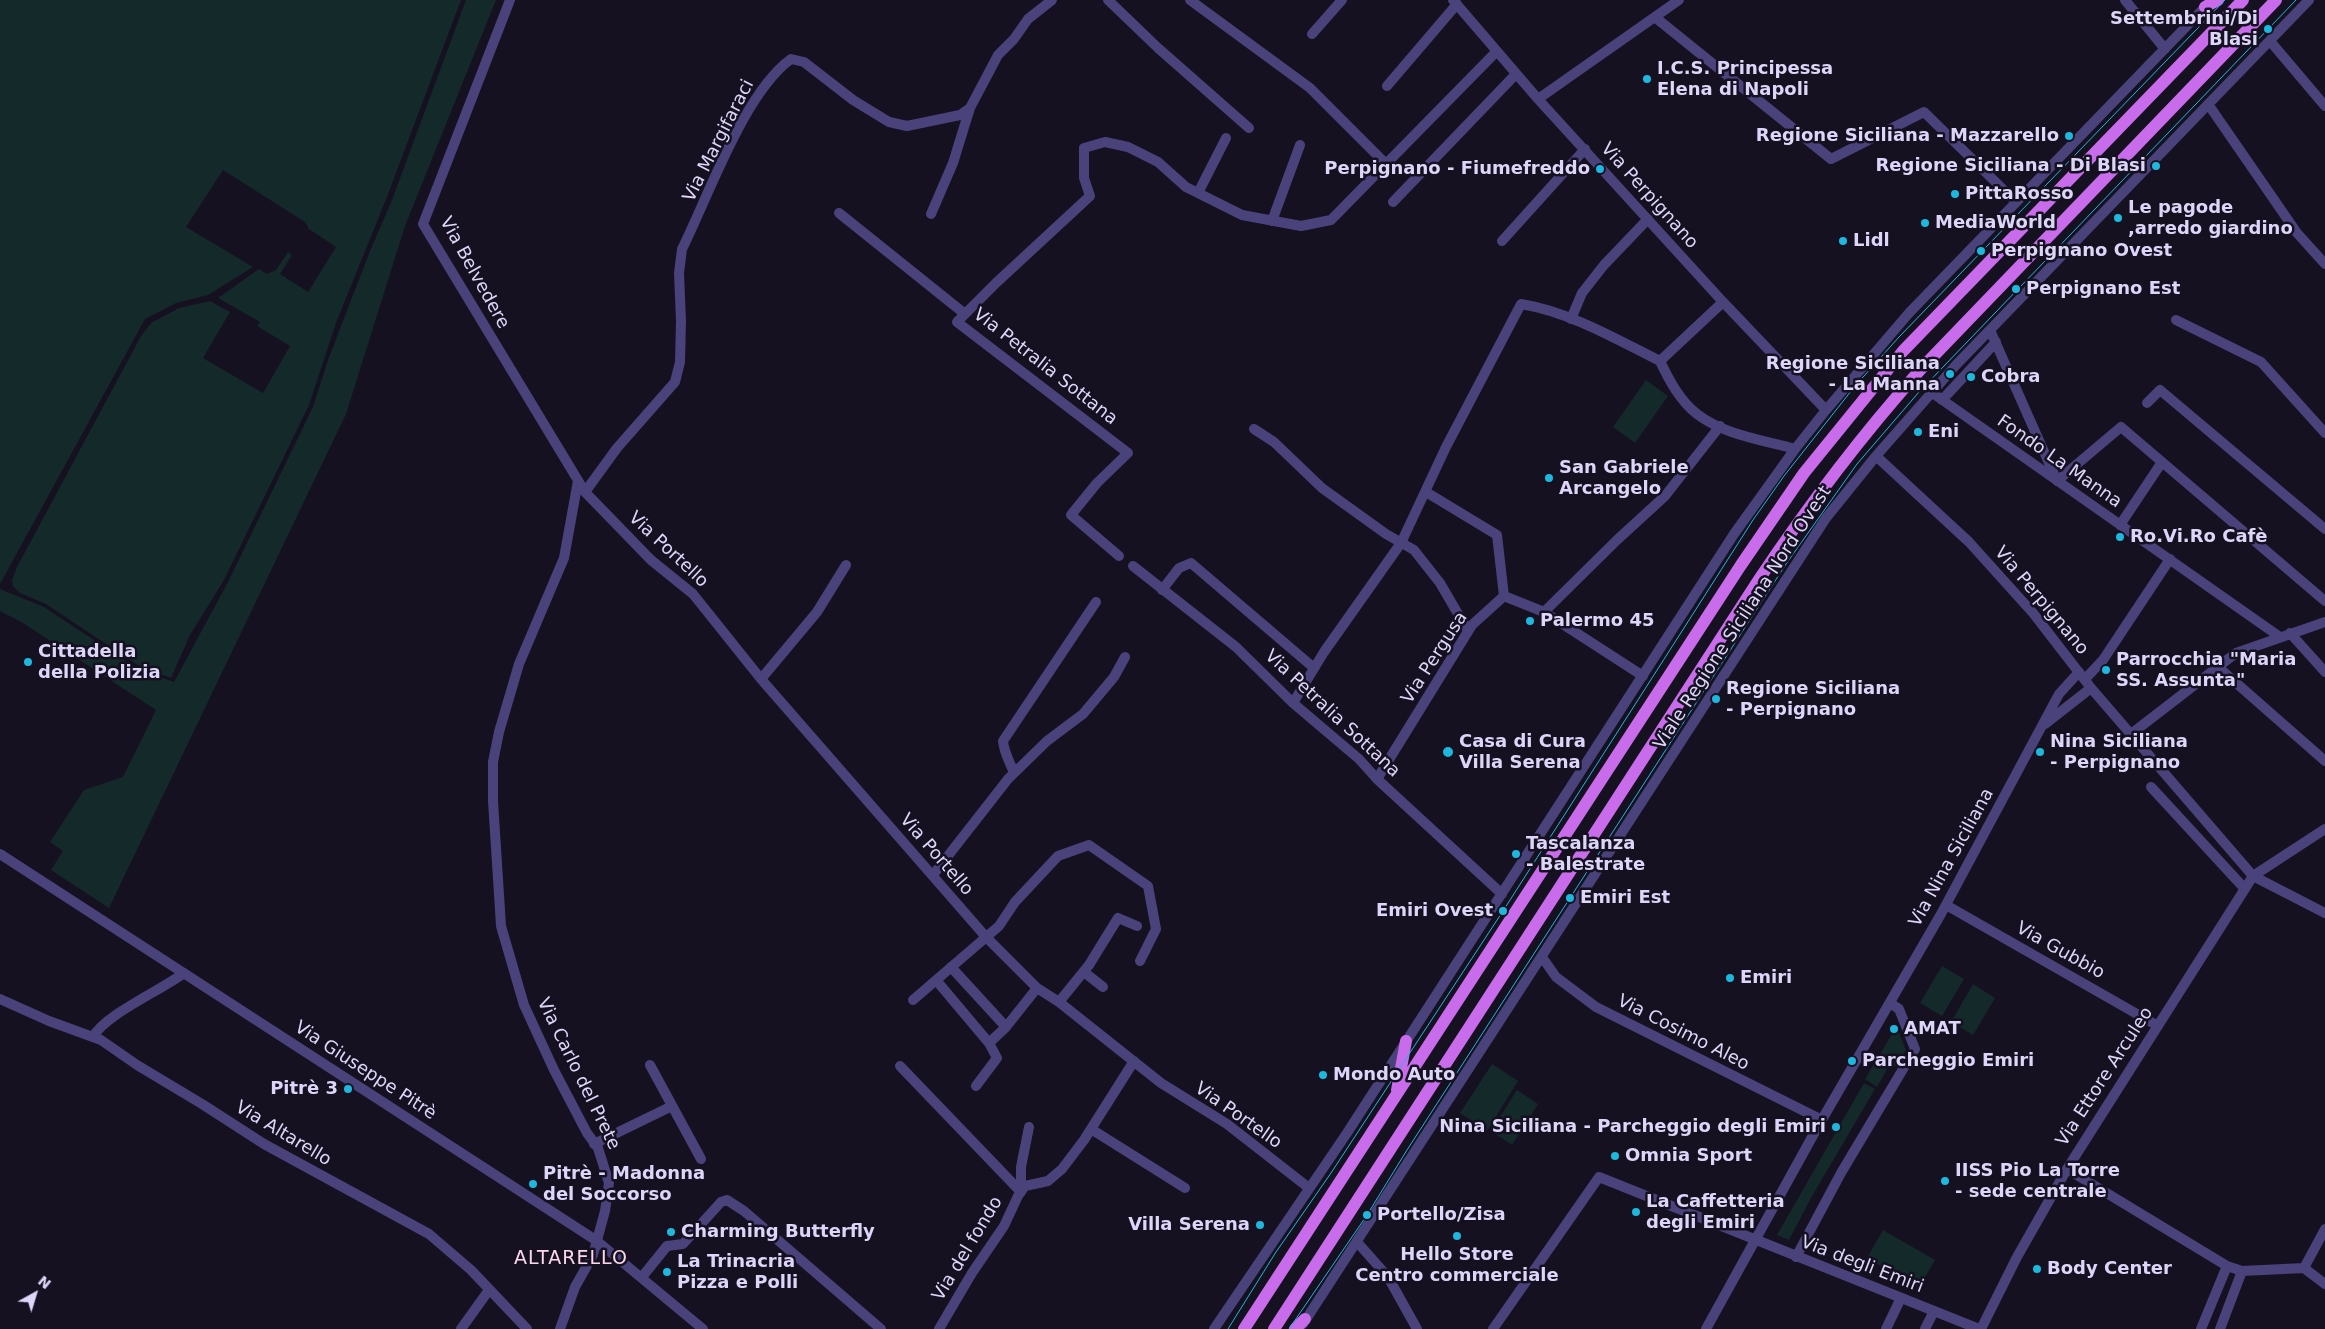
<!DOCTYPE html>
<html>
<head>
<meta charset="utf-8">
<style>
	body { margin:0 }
	#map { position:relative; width:2325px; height:1329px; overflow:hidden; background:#151121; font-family:"DejaVu Sans",sans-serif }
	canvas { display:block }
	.north { position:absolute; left:10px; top:1269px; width:50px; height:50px; -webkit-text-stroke:4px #151121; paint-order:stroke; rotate:39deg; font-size:14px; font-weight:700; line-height:20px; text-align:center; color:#ded6f9 }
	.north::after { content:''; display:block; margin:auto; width:18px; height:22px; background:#ded6f9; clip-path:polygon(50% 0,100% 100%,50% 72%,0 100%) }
</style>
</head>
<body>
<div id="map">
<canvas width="2325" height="1329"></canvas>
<div class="north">N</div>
</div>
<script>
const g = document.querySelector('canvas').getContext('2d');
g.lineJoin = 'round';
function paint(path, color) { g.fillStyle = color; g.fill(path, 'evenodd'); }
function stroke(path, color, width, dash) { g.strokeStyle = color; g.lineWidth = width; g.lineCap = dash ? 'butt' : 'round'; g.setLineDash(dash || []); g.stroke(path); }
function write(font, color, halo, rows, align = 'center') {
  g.font = font + ' "DejaVu Sans",sans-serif'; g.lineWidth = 5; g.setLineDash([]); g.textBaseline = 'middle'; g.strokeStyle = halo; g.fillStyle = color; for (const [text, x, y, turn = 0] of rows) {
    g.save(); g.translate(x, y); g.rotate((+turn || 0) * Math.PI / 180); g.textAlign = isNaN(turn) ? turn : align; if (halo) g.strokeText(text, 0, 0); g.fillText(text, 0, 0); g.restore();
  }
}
const green = new Path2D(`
	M0,0h461l-74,197 -51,126 -27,82 -85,175 -34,55 -19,43 -32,-12 -93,-62 -26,-11 -7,-7 -1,-6 5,-13 124,-231 10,-13 28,-15 31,-7 20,11 -27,46 60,35 27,-47 -33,-20 3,-4 -42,-24 41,-29 8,5 9,-4 12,-18 4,3 -12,19 28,18 28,-45 -27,-18 -4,-7 -82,-52 -37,57 67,40 -45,28 -32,8 -31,16 -145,265z
	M466,0h30l-91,226 -59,188 -237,494 -58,-38 12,-19 -13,-9 34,-52 39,-13 33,-67 -133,-87 -23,-12v-22l44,18 94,62 36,13 54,-100 85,-175 15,-47 42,-109 22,-51z
	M1646,380l22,16 -33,47 -22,-16z
	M1942,966l22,13 -22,37 -22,-13z
	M1973,984l22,14 -22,37 -22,-13z
	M1898,1030l8,20 -9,17 -7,-3 -13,23 -12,-8 27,-45 3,2z
	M1492,1064l26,17 -31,50 -27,-18z
	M1864,1083l11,6 -64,109 -22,42 -12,-5z
	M1517,1090l21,14 -26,41 -21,-14z
	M1883,1230l52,30 -16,28 -52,-30z`);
const minor = new Path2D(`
	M510,0l-87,224 162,268 66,68 42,34 68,85 225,258 51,51 22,14 102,81 66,41 82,64
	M1108,0l50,48 91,80
	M1190,0l120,88 76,76
	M1453,0l85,99 185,203 103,108
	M2125,0l40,49
	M1656,18l175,141 93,-47 92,90
	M1312,34l30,-34
	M2270,41l55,65
	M1387,86l70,-82
	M1538,99l141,-99
	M2208,104l89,129 28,31
	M1198,193l28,-55
	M1393,202l123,-128
	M839,213l126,101
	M931,214l22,-51 17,-55
	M1272,221l28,-76
	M1502,241l83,-92
	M1723,302l-63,59c9,19 20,40 37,53 27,21 66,26 98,35
	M1571,319l11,-26 22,-28 44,-46
	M2176,320l85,42 64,71
	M1990,330l67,151 64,-54 204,174
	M1931,392l349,245
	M1942,400l54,-58
	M2147,403l13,-13 165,139
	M1254,429l20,13 48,46 64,46 28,16 26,33 28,48
	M1876,456l93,86 64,71 58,75 162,188 72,37
	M585,492l32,-44 58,-66 5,-20 1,-41 -2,-48 3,-24c27,-54 62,-156 109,-190l13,3 49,38 36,22 18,4 53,-11 10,-7 28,-53 16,-16 14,-20 24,-19
	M1426,492l71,43 7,61
	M2120,525l42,-63
	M1119,556l-48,-41 26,-32 31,-30 -171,-131 39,-39 94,-87 -6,-18v-30l21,-6 23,5 30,15 28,25 56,28 59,11 30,-6 165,-168
	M1133,566l103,81 57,56 66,56 18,20 125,115
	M1162,590l17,-22 12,-5 123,105
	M1544,612l73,-72 48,-44 55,-70
	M2290,633l35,39
	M2218,667l107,94
	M761,679l56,-67 29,-47
	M2085,679l18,-19 67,-101
	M1293,703l31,-51 77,-109 45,-96 75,-143c49,8 95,35 139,57
	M2045,724l46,-36
	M2131,734l105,-81 89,-31
	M1014,773c-4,-11 -10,-20 -11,-32l93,-139
	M1377,779l95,-154 32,-29 40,16 99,64
	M2151,787l94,102
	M0,854l597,387 106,88
	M933,875l75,-96 39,-38 36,-27 31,-37 11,-20
	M1946,905l212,121
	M1542,957l14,20 40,30 226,113
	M951,967l55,60
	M1084,972l19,15
	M936,980l53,63
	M0,999l49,22 52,19 36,25 65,39 62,40 165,90 42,36 56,59
	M913,1000l86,-74 16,-24 43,-46 31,-11 59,41 8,43 -16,32
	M1059,1002l30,-37 29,-47 19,8
	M93,1037c13,-23 67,-46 91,-64
	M650,1065l51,94
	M900,1066l121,126
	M976,1086l21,-28 -8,-15 17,-16 31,-39
	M1091,1129l94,59
	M594,1144l78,-38
	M2067,1169l160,97 15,5
	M1021,1192v-25l8,-40
	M1357,1242l31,35 29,52
	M1796,1257l45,-84 74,-124 -16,-40 -9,-6
	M2304,1268l21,16
	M642,1277l25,-31 16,-2 38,-42 6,-2 17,11 137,118
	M1303,1324l523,-806 50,-62 80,-91 353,-365
	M461,1329l28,-39
	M560,1329l15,-42 18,-32 12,-44 4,-28 -11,-35 -11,-15 -33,-63 -30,-65 -23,-79 -8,-125v-39l6,-30 20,-68 45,-106 14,-77
	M939,1329l33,-56 32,-47 14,-30 7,-10 23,-5 14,-12 22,-29 50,-79
	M1214,1329l133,-196 387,-599 61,-85 31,-39 83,-97 300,-310
	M1493,1329l106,-152 380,152
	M1706,1329l110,-199 125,-216 118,-220 20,-22
	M1886,1329l15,-31
	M1925,1329l9,-18
	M1981,1329l36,-72 50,-88 186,-293 72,-47
	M2201,1329l26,-63
	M2220,1329l22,-58 62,-3 21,-39`);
const major = new Path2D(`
	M2205,7l13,-7
	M1397,1090l9,-49
	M1244,1329l497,-764 63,-92 99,-122 340,-351
	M1274,1329l484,-748c50,-75 103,-145 163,-212l355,-369
	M1295,1329l10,-10`);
const tram = new Path2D(`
	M1228,1329l48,-77 55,-79 172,-262 250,-391 31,-44 71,-90 44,-49 326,-337
	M1289,1329l78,-114 40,-65 379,-586 71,-100 62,-72 377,-392`);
const markers = [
	[2268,29,5,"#1eb7dd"],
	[1647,79,5,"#1eb7dd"],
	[2069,136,5,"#1eb7dd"],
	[2156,166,5,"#1eb7dd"],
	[1600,169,5,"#1eb7dd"],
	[1955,194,5,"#1eb7dd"],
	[2118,218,5,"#1eb7dd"],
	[1925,223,5,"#1eb7dd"],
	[1843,241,5,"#1eb7dd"],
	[1981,251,5,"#1eb7dd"],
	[2016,289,5,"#1eb7dd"],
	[1950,374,5,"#1eb7dd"],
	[1971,377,5,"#1eb7dd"],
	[1918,432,5,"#1eb7dd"],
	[1549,478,5,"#1eb7dd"],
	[2120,537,5,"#1eb7dd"],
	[1530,621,5,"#1eb7dd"],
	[28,662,5,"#1eb7dd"],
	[2106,670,5,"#1eb7dd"],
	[1716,699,5,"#1eb7dd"],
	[1448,752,6,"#1eb7dd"],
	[2040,752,5,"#1eb7dd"],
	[1516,854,5,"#1eb7dd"],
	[1570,898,5,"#1eb7dd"],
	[1503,911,5,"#1eb7dd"],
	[1730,978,5,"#1eb7dd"],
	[1894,1029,5,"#1eb7dd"],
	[1852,1061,5,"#1eb7dd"],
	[1323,1075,5,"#1eb7dd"],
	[348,1089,5,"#1eb7dd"],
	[1836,1127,5,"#1eb7dd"],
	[1615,1156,5,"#1eb7dd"],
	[1945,1181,5,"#1eb7dd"],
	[533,1184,5,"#1eb7dd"],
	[1636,1212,5,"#1eb7dd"],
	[1367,1215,5,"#1eb7dd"],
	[1260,1225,5,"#1eb7dd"],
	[671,1232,5,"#1eb7dd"],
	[1457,1236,5,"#1eb7dd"],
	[2037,1269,5,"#1eb7dd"],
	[667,1272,5,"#1eb7dd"]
];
const poiNames = [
	["Settembrini/Di",2258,19,"right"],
	["Blasi",2258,40,"right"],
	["I.C.S. Principessa",1657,69],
	["Elena di Napoli",1657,90],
	["Regione Siciliana - Mazzarello",2059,136,"right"],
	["Regione Siciliana - Di Blasi",2146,166,"right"],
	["Perpignano - Fiumefreddo",1590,169,"right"],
	["PittaRosso",1965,194],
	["Le pagode",2128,208],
	[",arredo giardino",2128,229],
	["MediaWorld",1935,223],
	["Lidl",1853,241],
	["Perpignano Ovest",1991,251],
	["Perpignano Est",2026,289],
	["Regione Siciliana",1940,364,"right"],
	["- La Manna",1940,385,"right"],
	["Cobra",1981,377],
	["Eni",1928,432],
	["San Gabriele",1559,468],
	["Arcangelo",1559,489],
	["Ro.Vi.Ro Cafè",2130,537],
	["Palermo 45",1540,621],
	["Cittadella",38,652],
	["della Polizia",38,673],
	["Parrocchia \"Maria",2116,660],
	["SS. Assunta\"",2116,681],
	["Regione Siciliana",1726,689],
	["- Perpignano",1726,710],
	["Casa di Cura",1459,742],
	["Villa Serena",1459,763],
	["Nina Siciliana",2050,742],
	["- Perpignano",2050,763],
	["Tascalanza",1526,844],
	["- Balestrate",1526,865],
	["Emiri Est",1580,898],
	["Emiri Ovest",1493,911,"right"],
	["Emiri",1740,978],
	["AMAT",1904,1029],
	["Parcheggio Emiri",1862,1061],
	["Mondo Auto",1333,1075],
	["Pitrè 3",338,1089,"right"],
	["Nina Siciliana - Parcheggio degli Emiri",1826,1127,"right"],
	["Omnia Sport",1625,1156],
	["IISS Pio La Torre",1955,1171],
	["- sede centrale",1955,1192],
	["Pitrè - Madonna",543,1174],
	["del Soccorso",543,1195],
	["La Caffetteria",1646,1202],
	["degli Emiri",1646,1223],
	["Portello/Zisa",1377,1215],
	["Villa Serena",1250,1225,"right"],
	["Charming Butterfly",681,1232],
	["Hello Store",1457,1255,"center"],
	["Centro commerciale",1457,1276,"center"],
	["La Trinacria",677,1262],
	["Pizza e Polli",677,1283],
	["Body Center",2047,1269]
];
const streetNames = [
	["Via Margifaraci",719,141,-63],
	["Via Perpignano",1649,196,48],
	["Via Belvedere",474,273,61],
	["Via Petralia Sottana",1045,367,38],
	["Fondo La Manna",2059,462,35],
	["Via Portello",668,550,43],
	["Via Perpignano",2041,601,50],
	["Viale Regione Siciliana Nord Ovest",1743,618,-57],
	["Via Pergusa",1435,658,-57],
	["Via Petralia Sottana",1332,714,43],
	["Via Portello",936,855,49],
	["Via Nina Siciliana",1952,858,-61],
	["Via Gubbio",2060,951,29],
	["Via Cosimo Aleo",1683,1033,27],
	["Via Giuseppe Pitrè",365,1071,33],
	["Via Carlo del Prete",578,1074,64],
	["Via Ettore Arculeo",2105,1077,-57],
	["Via Portello",1238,1116,35],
	["Via Altarello",283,1134,31],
	["Via del fondo",968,1249,-59],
	["Via degli Emiri",1862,1265,21]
];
const neighbourhoodNames = [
	["ALTARELLO",571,1259]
];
paint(green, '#14292a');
stroke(minor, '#4a427a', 10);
stroke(major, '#c86ceb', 12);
stroke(tram, '#1eb7dd', 1);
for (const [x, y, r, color] of markers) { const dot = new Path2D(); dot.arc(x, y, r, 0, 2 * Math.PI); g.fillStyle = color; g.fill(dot); stroke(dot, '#151121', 2); }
write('bold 18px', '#ded6f9', '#151121', poiNames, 'left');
write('18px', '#ded6f9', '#151121', streetNames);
g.letterSpacing = '1px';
write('19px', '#fad8ea', '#151121', neighbourhoodNames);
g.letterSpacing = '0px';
</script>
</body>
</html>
